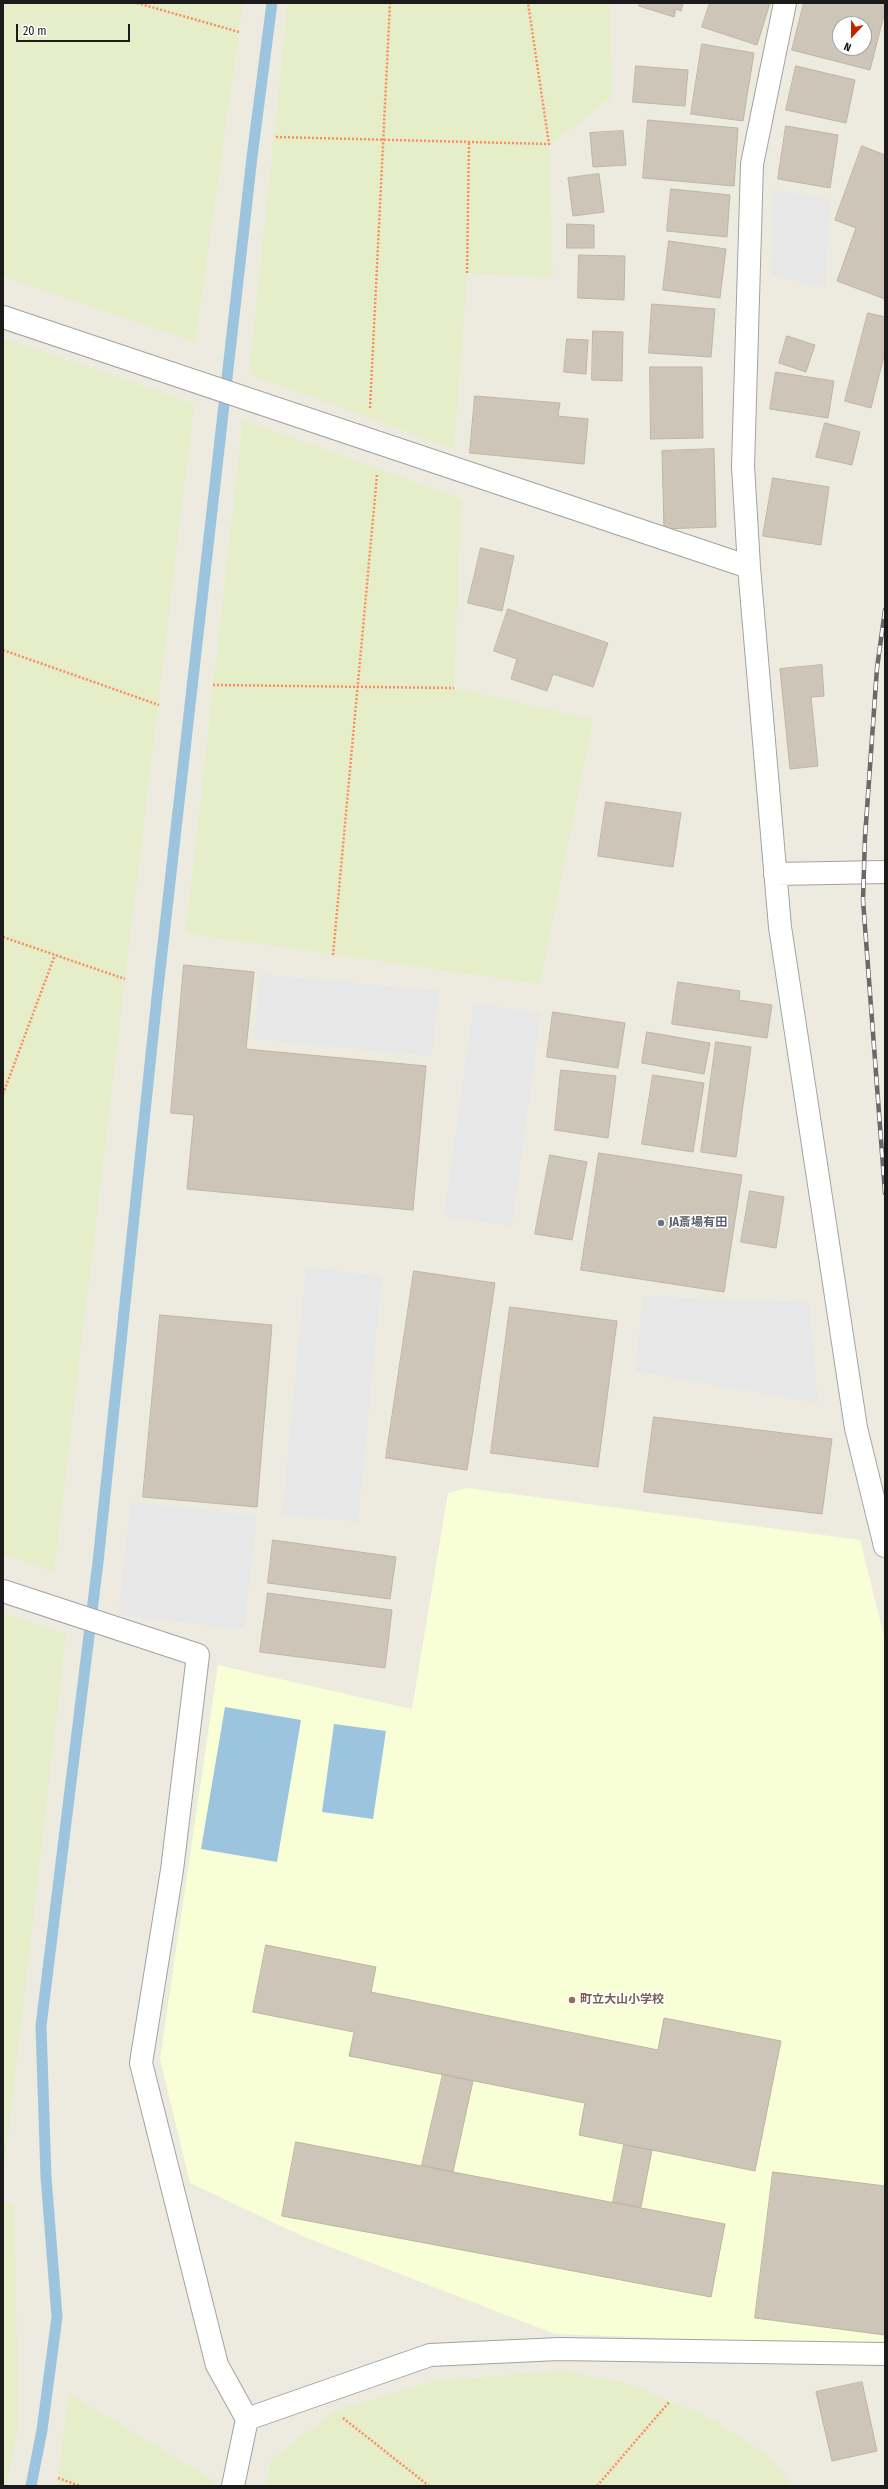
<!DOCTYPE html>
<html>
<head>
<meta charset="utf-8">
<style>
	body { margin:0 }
	#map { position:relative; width:888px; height:2489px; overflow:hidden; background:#edebdf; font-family:"Fira Sans Condensed",sans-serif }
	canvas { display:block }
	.frame { position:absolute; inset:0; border:4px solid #1b1b1b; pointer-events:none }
	.north { position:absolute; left:832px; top:16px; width:40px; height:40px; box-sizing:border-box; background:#fff; border:1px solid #a4a4a4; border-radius:50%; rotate:202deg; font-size:11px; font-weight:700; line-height:16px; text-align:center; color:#1b1b1b }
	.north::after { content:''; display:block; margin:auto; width:14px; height:18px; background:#c52200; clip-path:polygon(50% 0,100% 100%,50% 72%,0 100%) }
	.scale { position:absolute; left:16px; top:24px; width:114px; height:18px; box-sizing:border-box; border:2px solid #1b1b1b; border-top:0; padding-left:5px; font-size:12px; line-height:14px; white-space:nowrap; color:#1b1b1b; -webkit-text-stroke:3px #fff; paint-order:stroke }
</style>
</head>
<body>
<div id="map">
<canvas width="888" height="2489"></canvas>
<div class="frame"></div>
<div class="north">N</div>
<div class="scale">20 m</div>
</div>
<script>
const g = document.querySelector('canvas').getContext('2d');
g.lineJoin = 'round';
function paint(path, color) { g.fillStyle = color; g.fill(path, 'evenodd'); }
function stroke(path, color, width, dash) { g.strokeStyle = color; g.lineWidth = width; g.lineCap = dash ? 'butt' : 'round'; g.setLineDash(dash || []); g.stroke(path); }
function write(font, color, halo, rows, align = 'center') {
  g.font = font + ' "Fira Sans Condensed","Noto Sans JP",sans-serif'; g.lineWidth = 3; g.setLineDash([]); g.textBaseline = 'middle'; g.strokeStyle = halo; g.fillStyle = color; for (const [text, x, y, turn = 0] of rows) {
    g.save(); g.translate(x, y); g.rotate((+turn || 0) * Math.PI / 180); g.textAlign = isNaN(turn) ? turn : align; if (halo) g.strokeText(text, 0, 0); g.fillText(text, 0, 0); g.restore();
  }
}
const education = new Path2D(`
	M467,1488l393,52 25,100v706l-330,-12 -253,-98 -112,-53 -30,-124 58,-394 194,44 36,-216z`);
const farmland = new Path2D(`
	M3,3h240l-48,339 -192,-66z
	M288,3h322l2,94 -63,48 4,132 -86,-4 -13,176 -205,-75z
	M3,338l191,66 -140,1168 -51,-18z
	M243,420l218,79 -7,189 139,32 -53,264 -354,-51z
	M3,1613l63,21 -62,536h-1z
	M3,2201l11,4 5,220 -13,61h-3z
	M562,2371l63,12 79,32 66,42 23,29h-527l5,-26 63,-49 101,-30z
	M69,2394l145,87 -1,5h-156z`);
const parking = new Path2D(`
	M773,190l57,9 -5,89 -54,-13z
	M260,974l179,17 -7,65 -178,-17z
	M474,1003l67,10 -29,213 -68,-10z
	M306,1268l76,8 -24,246 -76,-8z
	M643,1296l166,7 9,100 -183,-32z
	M131,1502l126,14 -13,113 -126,-14z`);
const water = new Path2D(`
	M225,1707l76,13 -24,142 -76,-13z
	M334,1724l52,7 -13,88 -51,-7z`);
const stream = new Path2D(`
	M31,2486l11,-56 15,-113 -11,-140 -5,-151 57,-464 59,-565 95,-840 20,-154`);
const building = new Path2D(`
	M640,3h43l-2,8 -5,-2 -2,8 -35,-11z
	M710,3h60l-13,42 -55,-18z
	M804,3h81v8l-15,59 -78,-20zM840,24h24v24h-24z
	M702,44l52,9 -11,68 -52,-7z
	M636,66l52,4 -3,36 -52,-4z
	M796,66l59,14 -9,43 -60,-13z
	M648,120l90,8 -4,58 -91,-8z
	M786,126l52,9 -8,53 -52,-9z
	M623,131l3,34 -33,2 -3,-34z
	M862,146l23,9v144l-48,-18 19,-53 -21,-8z
	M599,174l5,38 -31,4 -5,-38z
	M671,189l59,6 -3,42 -60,-6z
	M567,224l27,1v23h-27z
	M669,241l57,8 -6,49 -57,-8z
	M579,255l46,1 -1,44 -46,-2z
	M652,304l63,5 -4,48 -62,-4z
	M868,313l17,4v35l-14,56 -26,-7z
	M593,331l30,1 -1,49 -30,-1z
	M787,336l28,9 -9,27 -27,-9z
	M567,339l21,1 -2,34 -22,-2z
	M650,367h52l1,71 -52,1z
	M776,372l58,9 -6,37 -58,-9z
	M475,396l85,7 -2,13 30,3 -4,45 -114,-11z
	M825,423l35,9 -8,33 -36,-8z
	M714,449l2,78 -52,2 -2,-78z
	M773,478l56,9 -8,58 -58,-9z
	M481,548l33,8 -12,55 -34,-8z
	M508,609l100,34 -15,44 -40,-13 -6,17 -36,-12 6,-20 -23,-8z
	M822,665l2,31 -13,1 7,69 -28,3 -10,-100z
	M606,802l75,11 -8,54 -75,-11z
	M184,965l70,7 -8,77 180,17 -13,144 -226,-21 7,-74 -23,-2z
	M678,982l62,9 -1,9 33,5 -5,33 -95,-14z
	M553,1012l72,11 -7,45 -71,-11z
	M647,1032l63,11 -6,31 -62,-11z
	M716,1042l35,5 -15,110 -35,-5z
	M561,1070l55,6 -8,62 -53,-8z
	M653,1075l51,8 -11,69 -51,-8z
	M599,1153l143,22 -18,117 -143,-22z
	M550,1155l37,7 -15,78 -37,-6z
	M750,1191l34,6 -8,51 -35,-6z
	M414,1271l81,12 -28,187 -81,-12z
	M510,1307l107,14 -19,146 -107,-14z
	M160,1315l112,10 -15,182 -114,-10z
	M654,1417l178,22 -10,75 -178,-22z
	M273,1540l123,17 -6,42 -122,-16z
	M268,1593l124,17 -7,58 -125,-16z
	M266,1945l110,22 -5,25 287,58 6,-32 117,23 -26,130 -176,-36 6,-32 -236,-47 5,-24 -101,-20z
	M443,2074l30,7 -20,91 -31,-7z
	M296,2142l429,82 -14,73 -429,-81z
	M624,2145l28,5 -11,57 -28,-5z
	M773,2172l112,14v149l-130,-17z
	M862,2382l15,69 -45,10 -16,-69z`);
const path = new Path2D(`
	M137,3l102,29
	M276,137l273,7 -21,-141
	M467,273l2,-131
	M370,408l20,-405
	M3,650l156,55
	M213,685l241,3
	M3,937l122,42
	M333,955l44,-480
	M3,1094l52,-139
	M343,2418l86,68
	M58,2478l22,8
	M597,2486l73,-85`);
const minor = new Path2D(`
	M785,3l-33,161 -9,302 6,101 31,360 76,501 29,118
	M3,317l746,250
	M775,874l110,-2
	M3,1591l195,64 -26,215 -31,193 76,302 30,54 -14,67
	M247,2419l183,-64 129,-6 326,5`);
const rail = new Path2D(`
	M885,610l-8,58 -12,169 -2,63 22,293`);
const markers = [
	[661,1223,4,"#6b7280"],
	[572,2000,4,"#8d6e63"]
];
const worshipNames = [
	["JA斎場有田",669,1223]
];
const educationNames = [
	["町立大山小学校",580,2000]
];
paint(education, '#f8ffd6');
paint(farmland, '#e5eec8');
paint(parking, '#e7e7e7');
paint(water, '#9cc4de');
stroke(stream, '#9cc4de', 11);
paint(building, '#cdc5b8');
stroke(building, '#bfb4a1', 1);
stroke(minor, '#a2a2a2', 24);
stroke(path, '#ff8a5e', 2.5, [2, 2]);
stroke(minor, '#fff', 22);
stroke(rail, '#696969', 4.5);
stroke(rail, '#fff', 3, [9]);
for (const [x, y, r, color] of markers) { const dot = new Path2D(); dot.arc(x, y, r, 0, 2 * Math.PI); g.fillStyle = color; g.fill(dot); stroke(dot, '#fff', 1.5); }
write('bold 12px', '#5b616d', '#fff', worshipNames, 'left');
write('bold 12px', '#785e54', '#fff', educationNames, 'left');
</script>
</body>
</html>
